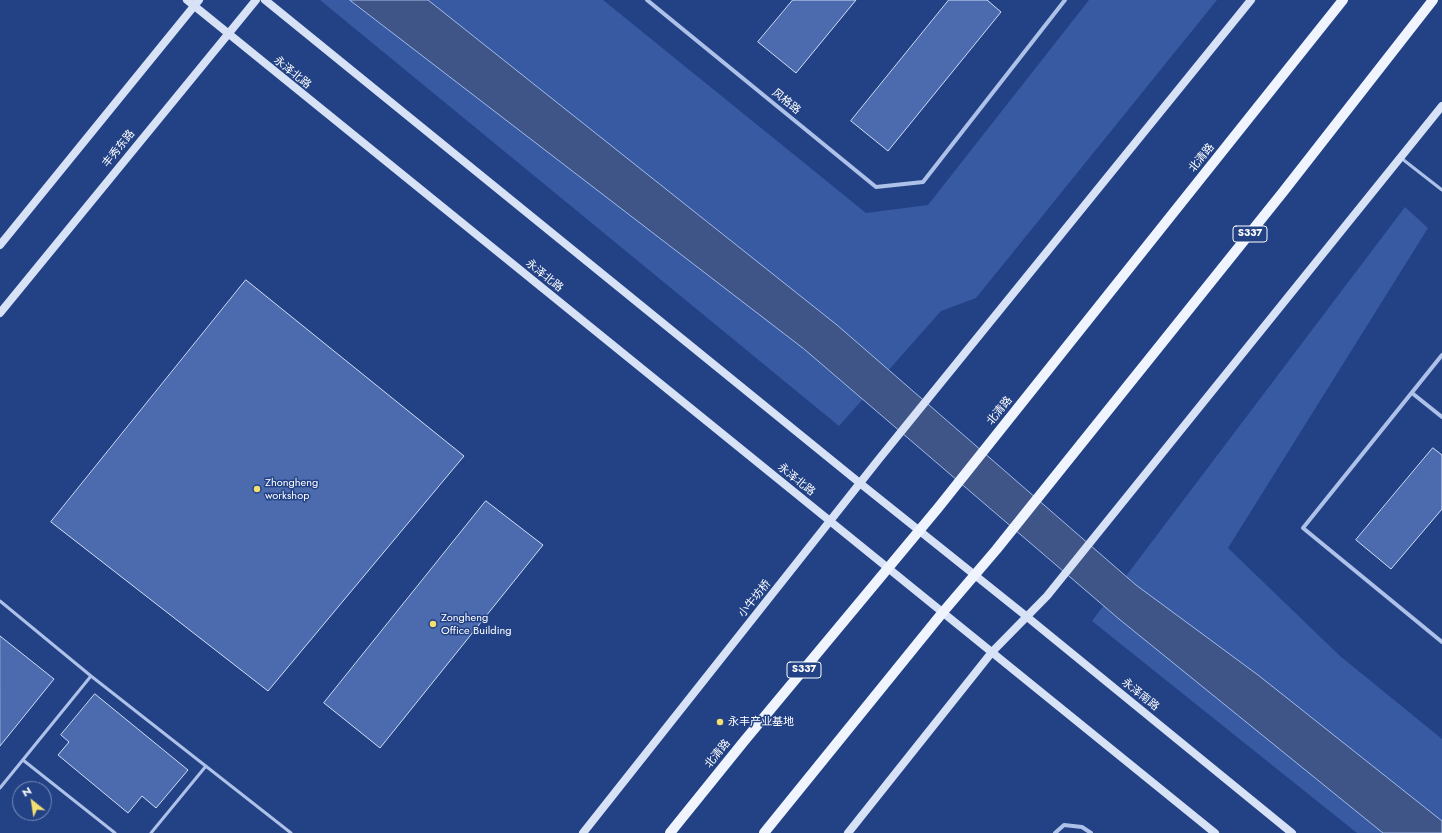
<!DOCTYPE html>
<html>
<head>
<meta charset="utf-8">
<style>
	body { margin:0 }
	#map { position:relative; width:1442px; height:833px; overflow:hidden; background:#234286; font-family:Jost,sans-serif }
	canvas { display:block }
	.north { position:absolute; left:12px; top:781px; width:40px; height:40px; box-sizing:border-box; background:#234286; border:1px solid #7b8eb6; border-radius:50%; rotate:330deg; font-size:11px; font-weight:700; line-height:16px; text-align:center; color:#fff }
	.north::after { content:''; display:block; margin:auto; width:14px; height:18px; background:#f4df70; clip-path:polygon(50% 0,100% 100%,50% 72%,0 100%) }
</style>
</head>
<body>
<div id="map">
<canvas width="1442" height="833"></canvas>
<div class="north">N</div>
</div>
<script>
const g = document.querySelector('canvas').getContext('2d');
g.lineJoin = 'round';
function paint(path, color) { g.fillStyle = color; g.fill(path, 'evenodd'); }
function stroke(path, color, width, dash) { g.strokeStyle = color; g.lineWidth = width; g.lineCap = dash ? 'butt' : 'round'; g.setLineDash(dash || []); g.stroke(path); }
function write(font, color, halo, rows, align = 'center') {
  g.font = font + ' Jost,"Noto Sans SC",sans-serif'; g.lineWidth = 3; g.setLineDash([]); g.textBaseline = 'middle'; g.strokeStyle = halo; g.fillStyle = color; for (const [text, x, y, turn = 0] of rows) {
    g.save(); g.translate(x, y); g.rotate((+turn || 0) * Math.PI / 180); g.textAlign = isNaN(turn) ? turn : align; if (halo) g.strokeText(text, 0, 0); g.fillText(text, 0, 0); g.restore();
  }
}
const green = new Path2D(`
	M320,0h283l263,213 62,-8 161,-205h128l-241,298 -35,13 -102,115z
	M1405,207l23,21 -200,320 112,108 102,83v94h-85l-265,-212z`);
const water = new Path2D(`
	M350,0h78l409,325 299,260 122,90 184,146v12h-59l-264,-214 -315,-270z`);
const building = new Path2D(`
	M793,0h63l-60,73 -38,-31z
	M949,0h38l14,12 -113,139 -37,-30z
	M246,280l218,176 -196,235 -217,-169z
	M1433,448l9,7v54l-51,60 -35,-29z
	M486,501l57,44 -163,203 -56,-45z
	M0,636l54,43 -54,67z
	M95,694l93,76 -32,38 -14,-12 -14,17 -70,-58 11,-13 -8,-7z`);
const lane = new Path2D(`
	M1401,158l41,32
	M0,601l91,75 200,157
	M23,760l92,73
	M0,788l91,-112
	M151,833l55,-67`);
const street = new Path2D(`
	M647,0l229,187 47,-5 142,-182
	M1442,355l-139,173 139,114
	M1412,393l30,24
	M1055,833l9,-8 18,2 9,6`);
const secondary = new Path2D(`
	M187,0l1028,833
	M265,0l596,484 165,132 266,217
	M0,245l199,-245
	M0,313l256,-313
	M583,833l296,-374 372,-459
	M848,833l144,-181 55,-56 395,-490`);
const primary = new Path2D(`
	M670,833l75,-93 193,-232 405,-508
	M764,833l179,-221 53,-62 287,-358 150,-192`);
const markers = [
	[257,489,4,"#f4df70"],
	[433,624,4,"#f4df70"],
	[720,722,4,"#f4df70"]
];
const shields = [
	[1250,234,34],
	[804,670,34]
];
const shieldNames = [
	["S337",1250,234],
	["S337",804,670]
];
const streetNames = [
	["永泽北路",292,73,39],
	["风格路",786,102,39],
	["丰秀东路",119,149,-51],
	["北清路",1202,158,-51],
	["永泽北路",544,276,39],
	["北清路",1000,411,-51],
	["永泽北路",796,480,39],
	["小牛坊桥",755,599,-51],
	["永泽南路",1140,695,39],
	["北清路",718,754,-51]
];
const poiNames = [
	["Zhongheng",265,483],
	["workshop",265,496],
	["Zongheng",441,618],
	["Office Building",441,631],
	["永丰产业基地",728,722]
];
paint(green, '#375aa3');
paint(water, '#3f5587');
stroke(water, '#a1baea', 1);
paint(building, '#4b6bae');
stroke(building, '#d1def7', 1);
stroke(lane, '#adc1e9', 3);
stroke(street, '#adc1e9', 4);
stroke(secondary, '#d8e2f7', 8);
stroke(primary, '#f0f4fe', 10);
for (const [x, y, r, color] of markers) { const dot = new Path2D(); dot.arc(x, y, r, 0, 2 * Math.PI); g.fillStyle = color; g.fill(dot); stroke(dot, '#234286', 1.5); }
for (const [x, y, w] of shields) { const box = new Path2D(); box.roundRect(x - w / 2, y - 8, w, 16, 3); g.fillStyle = '#234286'; g.fill(box); stroke(box, '#fff', 1); }
write('bold 10px', '#fff', null, shieldNames);
write('11px', '#fff', '#234286', streetNames);
write('11px', '#fff', '#234286', poiNames, 'left');
</script>
</body>
</html>
